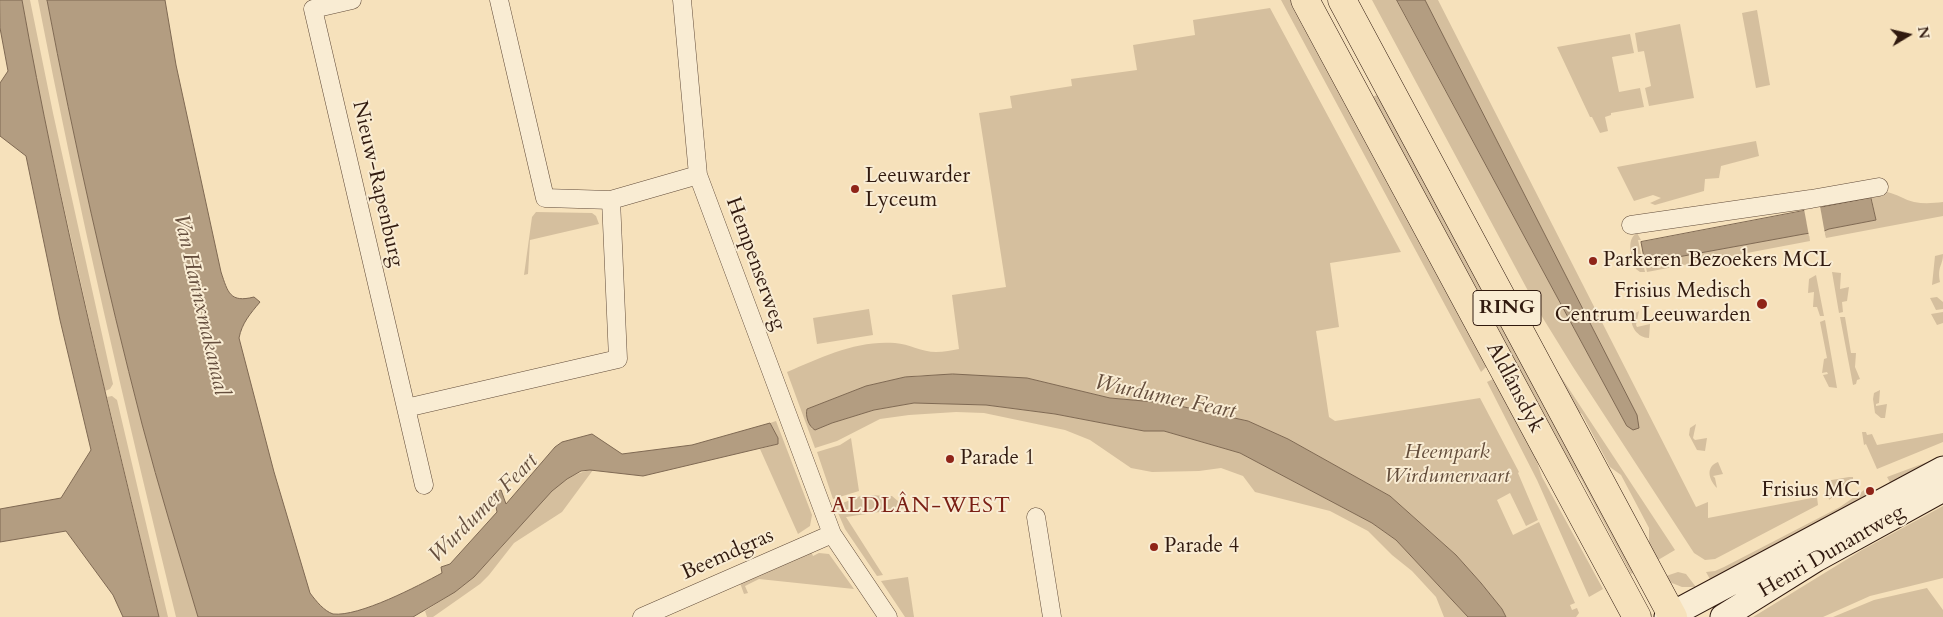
<!DOCTYPE html>
<html>
<head>
<meta charset="utf-8">
<style>
	body { margin:0 }
	#map { position:relative; width:1943px; height:617px; overflow:hidden; background:#f6e1bb; font-family:Cardo,serif }
	canvas { display:block }
	.north { position:absolute; left:1883px; top:10px; width:50px; height:50px; -webkit-text-stroke:4px #f9ecd3; paint-order:stroke; rotate:81deg; font-size:14px; font-weight:700; line-height:20px; text-align:center; color:#311a0f }
	.north::after { content:''; display:block; margin:auto; width:18px; height:22px; background:#311a0f; clip-path:polygon(50% 0,100% 100%,50% 72%,0 100%) }
</style>
</head>
<body>
<div id="map">
<canvas width="1943" height="617"></canvas>
<div class="north">N</div>
</div>
<script>
const g = document.querySelector('canvas').getContext('2d');
g.lineJoin = 'round';
function paint(path, color) { g.fillStyle = color; g.fill(path, 'evenodd'); }
function stroke(path, color, width, dash) { g.strokeStyle = color; g.lineWidth = width; g.lineCap = dash ? 'butt' : 'round'; g.setLineDash(dash || []); g.stroke(path); }
function write(font, color, halo, rows, align = 'center') {
  g.font = font + ' Cardo,serif'; g.lineWidth = 4; g.setLineDash([]); g.textBaseline = 'middle'; g.strokeStyle = halo; g.fillStyle = color; for (const [text, x, y, turn = 0] of rows) {
    g.save(); g.translate(x, y); g.rotate((+turn || 0) * Math.PI / 180); g.textAlign = isNaN(turn) ? turn : align; if (halo) g.strokeText(text, 0, 0); g.fillText(text, 0, 0); g.restore();
  }
}
const green = new Path2D(`
	M22,0h8l23,113 60,271 -3,5 -5,2 -68,-305z
	M38,0h9c27,143 59,284 95,424 17,65 37,129 56,193h-22c-50,-205 -98,-410 -138,-617z
	M1281,0h14l193,365 -7,7z
	M1372,0h25l62,114 178,301 -212,-415h13l258,507 12,-5v16l109,-21 1,8 -103,54 -10,1 -11,-7 -121,-186 -32,-52z
	M1270,8l131,244 -71,11 9,64 -23,4 13,86 6,4 145,-23 39,74 -1,1 20,47 -12,6 -16,-33 -13,7 16,35 26,-13 36,81 -5,2 2,5 5,-2 2,5 -3,4h-70l-4,-8 -21,-26 -25,-28 -66,-59 -102,-57 -40,-18 -82,-18 -56,-5 -83,-20 -104,-3 -18,2 -39,9 -59,23 -1,3 5,16 4,2 17,-7 42,-13 40,-7 72,2 69,9 89,17h20l76,22 132,70 24,17 72,77h-24l-8,-20 -24,-26 -20,-16 -24,-24 -38,-20 -75,-19 -12,-16 -22,-8 -22,3 -47,1 -21,-4 -41,-28 -25,-10 -81,-17 -28,-1 -47,3 -29,4 -43,22 -22,7 -28,-76c35,-15 69,-32 108,-29 14,1 27,9 41,9 8,0 16,-2 23,-3l-7,-54 54,-8 -27,-174 33,-5 -2,-12 62,-10 -1,-7 66,-9 -4,-25 62,-10 -2,-15z
	M1757,10l13,75 -14,3 -14,-75z
	M1680,24l14,74 -45,8 -4,-18 6,-2 -7,-35 -6,1 -3,-19z
	M1630,34l4,19 -22,4 7,35 21,-4 4,19 -33,6v2l-6,2 3,14 -8,2 -8,-16h-2l-33,-70z
	M1380,94l257,477 -6,3 -50,-95 -36,-52 -173,-330z
	M1756,141l3,15 -38,10 -2,12 -14,1 -1,12 -49,14 -5,-2 11,-5 -8,-3 -19,6 -17,-34z
	M1887,192c10,2 18,8 27,10 10,2 20,1 29,0v14l-117,22 -2,-7 5,-2 47,-9 -5,-25z
	M536,212l56,1 4,3 3,8 -69,16 -2,34 -4,1 8,-58z
	M1637,233l4,7h-3l7,32h-5l-4,-3c-4,-11 -11,-29 1,-36z
	M1809,233l1,8 -163,31 -2,-9z
	M1943,254c0,12 -6,12 -3,28l-8,3 3,-29z
	M1832,272l9,1 -1,16 9,-2 -2,14 -5,1 1,10 -4,1z
	M1816,275l8,41h-4l-3,-9h-4l1,-15 -6,1 1,-14z
	M1937,297l6,5v21l-6,2 -6,-11 12,-2v-3l-7,1 -6,-12z
	M869,309l4,26 -56,9 -4,-26z
	M1639,311l-3,14 1,2 13,-3 -1,14c-11,0 -20,-12 -17,-23z
	M1840,317h5l6,36h5l-1,14 5,12 -3,1 -1,4 -3,1z
	M1825,320l12,68 -8,-1 -6,-12 5,-1 -1,-2 -5,1 2,-14 3,-1 -7,-36z
	M1550,360l125,190 -22,13 -4,-9v-26l-28,-53 -11,-8 -28,-53 -13,-8z
	M1495,378l32,54 15,45 61,112 -14,8 -52,-117 -50,-98z
	M1880,390l-1,13 -3,1v2l11,-2 -2,14h-4l-6,-5 -2,-14 1,-6z
	M112,396l5,4 51,217h-9l-52,-220z
	M776,421l36,94 -2,11 -12,8 -38,-85 18,-5v-6l-8,-15z
	M1696,424l-3,14 2,2 12,-2 -2,13 -8,-1 -8,-15 1,-7z
	M1862,432h4l1,3 5,-1 5,11 66,-12v9l-66,27 -11,-25 -2,1z
	M851,438l8,53 -26,8 -16,-47 23,-7z
	M1938,458l-47,26 -4,-7z
	M1718,462l5,12 -10,2 2,2 2,10c-8,-8 -12,-21 1,-26z
	M590,470h3l-31,42 -48,31 -25,32 -9,9 -47,33h-6l-2,-6c17,-11 35,-21 50,-36 15,-15 30,-31 44,-48 20,-22 40,-51 71,-57z
	M1849,477h4v5l-24,18 -3,-19z
	M1867,488l4,7 -160,86 -5,-9 9,-1 9,-4 116,-60z
	M863,495l29,1 14,12 -60,9 37,58 -6,1 -32,-47 -10,-23z
	M1943,506v72l-73,18 -47,21h-70l109,-67z
	M811,551l2,5 6,-3 10,1 25,35 -95,-10 -14,7 3,7 -4,1 -4,-11z
	M1678,572l8,2 10,13h-14l-15,-6 -1,-5z
	M908,577l6,40h-9l-24,-36z
	M1927,588l16,22v7h-110l41,-17z`);
const water = new Path2D(`
	M0,0h22c37,207 88,412 137,617h-36l-10,-22 -47,-64 -66,11v-33l61,-11 30,-48 -31,-130 -34,-164 -26,-20v-53l8,-12 -8,-43z
	M47,0h118l11,65 45,207c7,21 9,31 33,25l6,5c-10,12 -18,21 -21,36l35,134 36,121c6,8 14,18 23,21 26,3 85,-28 109,-41l-1,-6 9,-3 47,-52 -4,-20 8,-2 5,14 49,-57 7,-5 30,-8 30,20 70,-9 78,-22 8,15v6l-135,32 -53,-6 -9,1 -14,8 -15,12 -78,86 -19,15 -42,25h-215c-19,-64 -39,-128 -56,-193 -36,-140 -68,-281 -95,-424z
	M1397,0h28l212,415 2,13 -6,2 -6,-4z
	M1871,198l5,22 -47,9 -5,2 -20,3 -159,29 -4,-21z
	M953,374l74,4 83,20 56,5 82,18 40,18 102,57 66,59 25,28 21,26 4,8h-38l-72,-77 -24,-17 -132,-70 -76,-22h-20l-89,-17 -69,-9 -72,-2 -40,7 -42,13 -17,7c-6,-3 -10,-14 -8,-21l59,-23 39,-9z`);
const pier = new Path2D(`
	M1820,206l5,28 -16,2 -5,-27z`);
const street = new Path2D(`
	M352,0l-39,9 111,476
	M499,0l46,198 66,2 87,-25
	M682,0l16,175 134,359 56,83
	M1631,225l180,-26 68,-12
	M406,408l212,-49 -7,-159
	M1036,517l16,100
	M642,617l190,-83`);
const secondary = new Path2D(`
	M1667,617l276,-148
	M1723,617l93,-58 127,-70`);
const primary = new Path2D(`
	M1305,0l332,617
	M1342,0l331,617`);
const markers = [
	[855,189,5,"#8f2418"],
	[1593,261,5,"#8f2418"],
	[1762,304,6,"#8f2418"],
	[950,459,5,"#8f2418"],
	[1870,491,5,"#8f2418"],
	[1154,547,5,"#8f2418"]
];
const shields = [
	[1507,308,68]
];
const shieldNames = [
	["RING",1507,308]
];
const poiNames = [
	["Leeuwarder",865,177],
	["Lyceum",865,201],
	["Parkeren Bezoekers MCL",1603,261],
	["Frisius Medisch",1751,292,"right"],
	["Centrum Leeuwarden",1751,316,"right"],
	["Parade 1",960,459],
	["Frisius MC",1860,491,"right"],
	["Parade 4",1164,547]
];
const streetNames = [
	["Nieuw-Rapenburg",377,184,77],
	["Hempenserweg",755,264,70],
	["Aldlânsdyk",1514,388,62],
	["Henri Dunantweg",1832,552,-30],
	["Beemdgras",728,555,-24]
];
const parkNames = [
	["Heempark",1447,453],
	["Wirdumervaart",1447,477]
];
const waterNames = [
	["Van Harinxmakanaal",200,305,77],
	["Wurdumer Feart",1165,398,12],
	["Wurdumer Feart",484,509,-45]
];
const neighbourhoodNames = [
	["ALDLÂN-WEST",921,507]
];
paint(green, '#d5bf9e');
paint(water, '#b39d81');
stroke(water, '#7f6953', 1);
paint(pier, '#f6e1bb');
stroke(street, '#624c3a', 19);
stroke(secondary, '#311a0f', 27);
stroke(primary, '#311a0f', 29);
stroke(street, '#f9ecd3', 18);
stroke(secondary, '#f9ecd3', 25);
stroke(primary, '#f6e1bb', 28);
for (const [x, y, r, color] of markers) { const dot = new Path2D(); dot.arc(x, y, r, 0, 2 * Math.PI); g.fillStyle = color; g.fill(dot); stroke(dot, '#f9ecd3', 2); }
for (const [x, y, w] of shields) { const box = new Path2D(); box.roundRect(x - w / 2, y - 17.5, w, 35, 4); g.fillStyle = '#f9ecd3'; g.fill(box); stroke(box, '#311a0f', 1); }
write('bold 20px', '#311a0f', null, shieldNames);
write('21px', '#311a0f', '#f9ecd3', poiNames, 'left');
write('21px', '#311a0f', '#f9ecd3', streetNames);
write('italic 21px', '#624c3a', '#f9ecd3', parkNames);
write('italic 22px', '#654e3d', '#f9ecd3', waterNames);
g.letterSpacing = '1px';
write('22px', '#7a1f14', '#f9ecd3', neighbourhoodNames);
g.letterSpacing = '0px';
</script>
</body>
</html>
